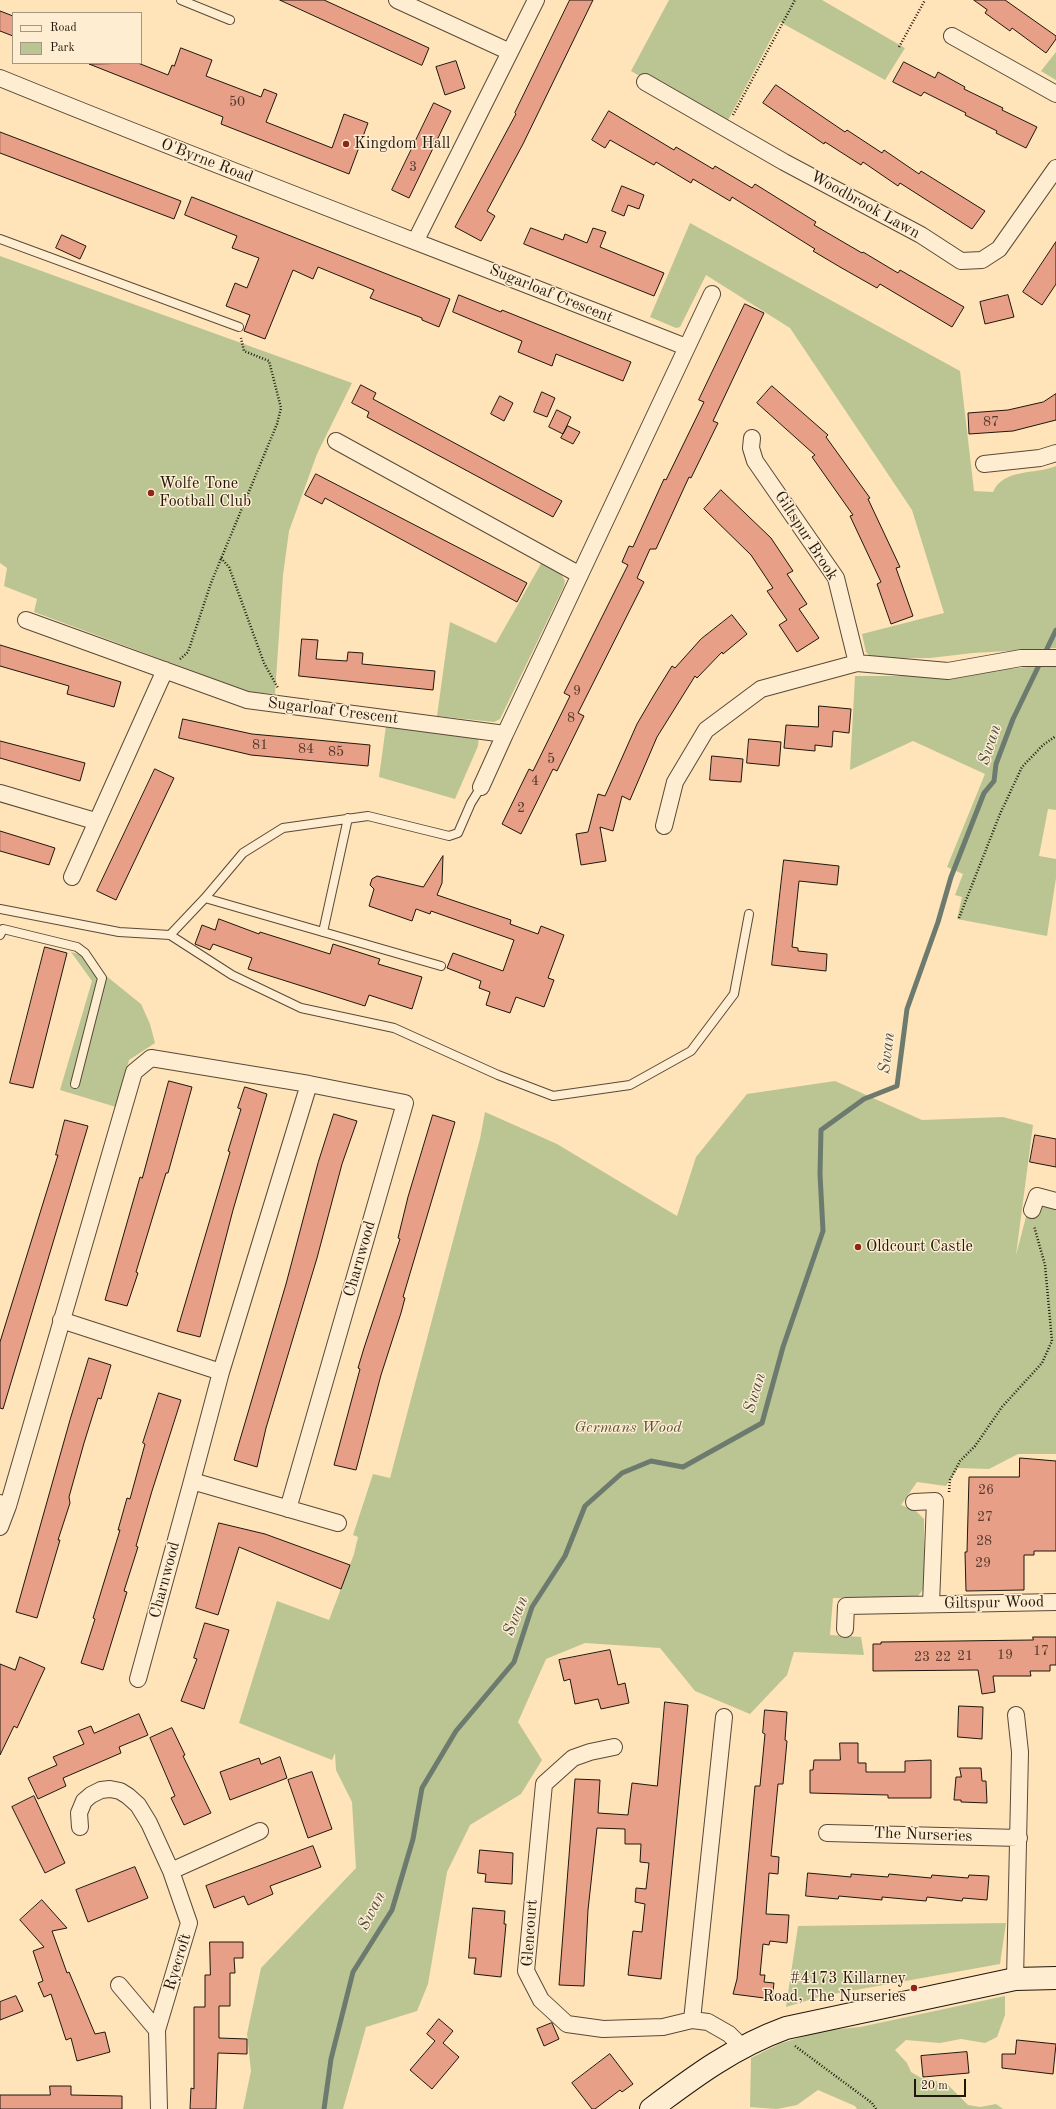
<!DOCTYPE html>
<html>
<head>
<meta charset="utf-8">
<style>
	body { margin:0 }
	#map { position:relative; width:1056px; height:2109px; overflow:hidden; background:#ffe3b9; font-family:"Old Standard TT",serif }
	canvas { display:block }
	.legend { position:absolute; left:12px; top:12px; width:130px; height:52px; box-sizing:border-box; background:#ffedd2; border:1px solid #a69783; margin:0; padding:5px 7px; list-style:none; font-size:12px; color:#20170c }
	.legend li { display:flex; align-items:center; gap:8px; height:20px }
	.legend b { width:20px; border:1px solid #a69783 }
	.scale { position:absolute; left:914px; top:2079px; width:52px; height:18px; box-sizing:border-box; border:2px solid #20170c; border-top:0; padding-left:5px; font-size:12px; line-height:14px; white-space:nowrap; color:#20170c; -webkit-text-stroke:3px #ffedd2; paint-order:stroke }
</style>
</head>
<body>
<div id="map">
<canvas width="1056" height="2109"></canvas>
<ul class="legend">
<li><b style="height:5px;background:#ffedd2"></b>Road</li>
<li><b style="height:11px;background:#bbc593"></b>Park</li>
</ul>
<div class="scale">20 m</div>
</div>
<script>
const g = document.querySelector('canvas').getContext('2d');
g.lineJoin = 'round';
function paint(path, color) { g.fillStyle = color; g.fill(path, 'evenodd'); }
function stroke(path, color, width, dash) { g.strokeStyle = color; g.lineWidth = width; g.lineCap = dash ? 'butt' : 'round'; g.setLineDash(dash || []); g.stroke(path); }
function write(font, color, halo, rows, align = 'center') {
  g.font = font + ' "Old Standard TT",serif'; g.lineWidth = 3; g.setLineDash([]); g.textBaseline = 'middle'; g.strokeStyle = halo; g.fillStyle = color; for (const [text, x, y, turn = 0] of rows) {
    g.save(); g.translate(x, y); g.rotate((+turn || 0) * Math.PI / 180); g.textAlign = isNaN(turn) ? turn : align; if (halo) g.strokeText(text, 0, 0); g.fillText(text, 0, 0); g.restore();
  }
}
const green = new Path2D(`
	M669,0h153l83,48 -20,32 -105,-58 -55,104 -94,-55z
	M1056,52v28l-15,-9z
	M690,223l270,148 14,120 19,1c11,-24 41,-17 63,-26v182l-83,5 -43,5h-52l-8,-2 -4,-4 -4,-18 82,-21 -32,-103 -122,-182 -84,-53 -26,52 -4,1 -26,-11z
	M0,256l352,127 -35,71 -28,77 -6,44 -8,119 -25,-2 -216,-80 3,-13 -33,-13 3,-18 -7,-5z
	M542,562l18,10 5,9 -1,5 -64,133 -6,3 -57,-6 13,-94 46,21z
	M1056,664v146l-8,-1 -9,47 17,3v19l-9,58 -90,-17 5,-22 -7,-2 8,-21 -16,-7 38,-93 -72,-33 -63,29 5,-94h88z
	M386,726l93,9 -1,11 -23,53 -76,-22z
	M71,952l24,7 10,16 36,29 9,20 5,19 -26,17 -13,47 -56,-17 32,-109z
	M835,1081l87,39 81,-3 30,8 -17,130 11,-42h11l5,-7 13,3v245h-38l-29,15 -31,-1 -12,18 -29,-4 -16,23 15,6 8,8v69l-6,8 -10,3 -75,-1 -3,37 31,2 3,18 -70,-3 -7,23 -37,39 -55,-23 -35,-43 -75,-5 -39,16 -28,63 24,38 -21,34 -51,31 -23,47 -19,112 -11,27 -51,16 -23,82h-100l8,-38 -4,-37 14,-66 95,-100 -4,-66 -16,-32 -1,-17 -3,7 -93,-37 38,-122 52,19 25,-66 4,-17 -5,-2 20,-61 17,4 90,-339 5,-27 72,32 120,72 19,-59 51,-63z
	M1006,1923l-6,41 -178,32 -36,11 12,-81z
	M1005,1996v19l-8,22 -12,6 -24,-4 -21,4 -34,-3 -11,10 12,13 4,9 10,6 25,5 22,22 12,2 16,-3 7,5h-146l-2,-3 -37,-16 -21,15 -20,4 -27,-2 1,-49 28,-14 42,-13 39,-4z`);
const stream = new Path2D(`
	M324,2109l7,-50 22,-87 39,-62 21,-71 9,-51 34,-57 58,-69 18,-55 33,-51 20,-50 37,-33 29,-12 32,6 79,-44 21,-76 40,-116 -3,-57 1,-44 43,-31 33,-13 10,-77 31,-87 13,-45 33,-84 10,-12 2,-17 17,-45 43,-89`);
const building = new Path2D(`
	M280,0h44l105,48 -7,17z
	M570,0h23l-70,144 -36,67 8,5 -14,25 -26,-14 61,-113 -1,-1z
	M974,0h31l51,36v3l-10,14 -34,-25 -2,3 -25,-18 2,-3z
	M0,11l13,5v20l-13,-5z
	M181,48l31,12 -6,16 55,21 3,-8 13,5 -11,28 66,26 12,-34 24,9 -19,51 -128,-50 2,-7 -134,-53 49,-1 30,12 4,-10 2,1z
	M456,61l9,27 -20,7 -9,-28z
	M904,62l31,16 3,-6 27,15 -1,2 39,19 -1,2 35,17 -11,21 -30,-15 1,-2 -32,-16 1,-2 -42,-21 -3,4 -28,-14z
	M776,85l69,47 2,-2 35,23 2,-3 35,24 2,-3 64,40 -13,18 -72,-46 -2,3 -35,-24 -2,3 -36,-23 -1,2 -61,-41z
	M434,103l17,8 -42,87 -17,-8z
	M609,111l65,39 2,-3 37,22 2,-3 37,22 3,-4 61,38 -2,3 48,28 1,-1 35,21 2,-3 64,37 -12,20 -72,-43 -3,4 -37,-21 -27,-16 2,-2 -83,-52 -2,4 -37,-22 -2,4 -35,-21 -2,3 -44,-25 -5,8 -13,-8z
	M0,132l181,69 -7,18 -174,-66z
	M622,186l22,9 -5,14 -11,-4 -4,11 -12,-5z
	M192,197l258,102 -11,28 -17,-7v-2l-52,-20 4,-8 -56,-23 -5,12 -20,-9 -28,69 -21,-8 6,-16 -24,-9 9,-23 12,5 12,-30 -27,-10 5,-12 -52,-21z
	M531,228l32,12 2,-6 22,9 6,-15 13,4 -6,15 64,26 -10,23 -130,-52z
	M62,235l24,11 -6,13 -24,-11z
	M1056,242v42l-14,21 -19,-13z
	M459,295l42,17 1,-2 129,52 -8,19 -67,-27 -4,12 -34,-14 4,-11 -69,-29z
	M1008,295l6,22 -29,7 -5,-22z
	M745,304l19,9 -51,108 5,2 -27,55 -2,-1 -33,72h-6l-13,29 7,4 -66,131 6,3 -27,55 -4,-2 -32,65 -19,-10 27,-55 4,2 37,-75 -6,-3 64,-128 -6,-3 7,-16 4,1 31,-68 2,1 38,-78 -5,-2z
	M361,385l15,8 -3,6 189,102 -9,16 -186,-100 2,-5 -17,-9z
	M772,386l56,49 -2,2 44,61 -2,1 32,68 -4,1 17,48 -22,8 -14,-40 4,-2 -31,-66 3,-1 -41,-58 3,-2 -58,-52z
	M542,392l13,6 -8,19 -13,-5z
	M1056,394v26l-43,11 -44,3 -1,-21 40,-3 35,-8z
	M500,396l13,7 -9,18 -13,-7z
	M557,410l14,7 -8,17 -14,-7z
	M568,426l12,6 -7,12 -12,-6z
	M316,474l211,109 -10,19 -192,-104 -3,6 -17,-9z
	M721,490l50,48 22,33 -6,3 20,30 -8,5 20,29 -22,14 -18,-27 8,-5 -20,-29 6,-3 -22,-33 -47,-46z
	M732,615l15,19 -24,20 -1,-2 -25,26 -2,-2 -38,61 -27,63 -8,-4 -9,35 -13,-4 6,34 -25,4 -5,-31 12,-2 10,-38 7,2 32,-72 17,-29 18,-29 3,2 26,-29z
	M302,639l16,1 -2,19 31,2 1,-9 15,1 -1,11 73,7 -2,19 -134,-14z
	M0,645l121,37 -7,25 -47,-13 2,-8 -69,-20z
	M819,706l32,3 -2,24 -16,-2 -1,16 -17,-2v6l-31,-3 2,-23 32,2z
	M183,719l69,15 118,11 -2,21 -117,-11 -72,-17z
	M749,739l32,3 -2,24 -32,-3z
	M0,741l85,22 -5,18 -80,-23z
	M712,756l31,3 -2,23 -31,-2z
	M155,769l19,9 -58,122 -19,-9z
	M0,831l55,17 -6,17 -49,-14z
	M443,856l-1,27 -5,12 74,25 -1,4 28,10 3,-8 23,9 -16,43 6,2 -10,27 -28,-10 -6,16 -24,-8 4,-13 -11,-4 2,-7 -34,-13 6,-15 50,18 11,-31 -83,-29 -1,3 -14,-5 -4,12 -43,-15 5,-17 -4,-4 2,-6 5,-3 46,11z
	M784,860l55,6 -2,19 -38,-4 -7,66 6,1v3l29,3 -1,17 -54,-6z
	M219,919l40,15 1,-2 70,22 3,-10 47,15 -2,5 44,13 -10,32 -43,-14 -4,11 -117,-37 4,-11 -39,-14 -3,6 -15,-6 7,-19 13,5z
	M45,947l22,6 -34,135 -23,-5z
	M169,1081l23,6 -24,86h-2l-30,99 2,1 -11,33 -22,-6 35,-123 2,1z
	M245,1087l22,7 -34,116 -33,127 -23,-6 53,-179 -2,-1 13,-42 -3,-1z
	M334,1114l23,7 -15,43 -25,94 -51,170 -9,39 -23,-7 52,-176 32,-121z
	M433,1115l22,7 -52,175 2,1 -4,15 -20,62 -25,95 -22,-5 26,-96 -2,-1 6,-20 36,-109 -2,-1 10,-41z
	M65,1120l23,6 -85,283 -3,-1v-66l58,-187h-2z
	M1035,1135l21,4v28l-26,-5z
	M89,1358l22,7 -10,34 -3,-1 -14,45 -15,54 1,6 -12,37h2l-23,78 -21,-6 54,-192z
	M159,1393l22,7 -29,91 -16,55 2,1 -14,44 3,1 -24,78 -22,-7 14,-44 -2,-1 27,-88h-2l9,-32 3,1 15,-55 -2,-1z
	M1020,1458l36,3v90h-22v4h-10v35l-58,1 -1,-39h2l2,-75h50z
	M219,1523l46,11 85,31 -9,24 -102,-42 -21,68 -22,-7z
	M205,1623l24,7 -25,79 -23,-8 16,-42 -3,-1z
	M1033,1637h23v28h-6v6h-20l1,5h-38l2,16 -13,2 -4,-24 -105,1v-27h8v-2l152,-2z
	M610,1650l8,35 7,-2 4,20 -28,6 -3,-10 -23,5 -5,-25 -6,2 -5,-21z
	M20,1657l25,11 -28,60 -3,-2 -14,29v-91l15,6z
	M665,1702l23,3 -27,274 -33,-4 5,-44 9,1 3,-28 -10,-2 1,-14 10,1 3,-26 -9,-1 1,-18h-16v-15l-28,-1 -9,82 -4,76 -25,-1 16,-206 25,1 -2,33 30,2 4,-32 25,3z
	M959,1706l24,1 -1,32 -24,-2z
	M765,1710l22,2 -2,28 2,1 -4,43h-5l-7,72 8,1 -1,17 -9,-1 -3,41 23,1 -2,28 -17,-2 -1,4 -6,-1 -3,31h5l-1,7 10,1 -2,16 -39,-5 4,-15 18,-193h5l5,-52 -2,-1z
	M139,1714l9,21 -29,12 2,6 -58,25 3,8 -28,13 -10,-21 29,-13 -4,-8 31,-13 -6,-13 13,-5 3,7z
	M172,1728l13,27 -2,1 28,57 -27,12 -13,-27 4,-2 -25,-58z
	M840,1743h18v20h8v9h39v-11l26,-1v38h-43v-3l-78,-2v-23h3l1,-10h26z
	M280,1757l7,21 -57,22 -10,-28 39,-14 2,6z
	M960,1768h21l1,13h4l1,22 -26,-1v-2h-7l2,-23h5z
	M312,1772l20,57 -24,9 -20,-58z
	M34,1796l31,67 -20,10 -33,-66z
	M313,1846l8,21 -51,19 3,8 -25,11 -4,-9 -30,12 -8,-22z
	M480,1850l33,3 -1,31 -27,-2 1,-8 -8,-1z
	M135,1867l13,31 -60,24 -12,-32z
	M808,1873l43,4v-3l37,3 1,-3 42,4 1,-3 36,3 1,-3 20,1 -2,24 -24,-2 -1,3 -35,-4 -1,4 -44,-4v3l-43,-4 -1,3 -32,-3z
	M42,1900l25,28 -15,3 15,42 2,-1 26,62 10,-2 5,20 -33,9 -6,-23 -5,2 -15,-46 -7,3 -6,-14 5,-2 -10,-30 11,-4 -24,-27z
	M473,1908l32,3 -1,13h2l-5,53 -27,-3 2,-16h-7z
	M210,1942h33v16h-9l1,15h-5v33h-11v32l28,1v15l-29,-1 -2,56h-26l1,-21 3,1v-82h11v-32h5z
	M16,1996l7,15 -23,9v-18z
	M439,2019l14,12 -10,12 16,14 -27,32 -22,-19 25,-29 -8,-7z
	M552,2023l7,16 -15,7 -7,-17z
	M1017,2040l39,4 -3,30 -51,-6v-14h13z
	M967,2052l2,21 -46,4 -2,-21z
	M610,2054l23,30 -11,8 -2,-2 -25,19h-3l-20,-26z
	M50,2086h21v9l51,1v13h-122v-14h50z`);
const path = new Path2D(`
	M899,47l26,-47
	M733,115l62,-115
	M221,558l8,9 35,96 14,25
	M180,659l8,-7 23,-69 66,-159 4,-16 -12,-47 -25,-10 -3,-13
	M959,918l41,-104 22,-47 21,-22 13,-9
	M949,1492l1,-12 10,-19 15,-15 27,-39 40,-44 10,-22 -7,-76 -11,-39
	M795,2046l77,57 4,6`);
const lane = new Path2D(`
	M181,0l49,20
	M0,239l239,88
	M205,898l38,-45 40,-25 85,-12 81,20 9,-3 13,-30 10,-16
	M0,909l119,23 51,3 62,40 69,33 93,20 104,47 55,21 77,-11 61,-34 43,-57 15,-80
	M323,932l25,-114
	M0,935l3,-6 74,18 8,6 17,25 -27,106
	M170,935l35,-37 236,68`);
const street = new Path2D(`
	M397,0l113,52
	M952,36l104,58
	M0,78c228,93 458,179 686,269
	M645,82l139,80 137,73 40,26 21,-1 17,-11 57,-81
	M416,240l120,-240
	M752,438l-1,10 4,13 81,117 21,85
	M336,441l244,134
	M984,464l56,-6 16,-5
	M26,620l221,80 258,34 207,-440
	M481,787l24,-53
	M0,793l95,28
	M664,826l11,-44 31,-52 55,-41 96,-26 91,8 73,-13h35
	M72,877l93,-207
	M309,1084l-88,288 -29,109 146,42
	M1032,1210l5,-14 19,5
	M61,1320l160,52
	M914,1502l21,-1 -4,103
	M0,1503l8,3 126,-434 17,-14 158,26 96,19 -117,406
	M0,1527l8,-21
	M845,1629l1,-23 210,-4
	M138,1679l54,-198
	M614,1747l-24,5 -17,6 -29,26 -18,187 15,29 26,24 36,5 60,-2 29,-7 16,2 21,12 13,13
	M80,1827l-1,-14 5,-12 7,-6 10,-5 9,-1 10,2 8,5 10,9 11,18 22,48 18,52 -32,107 2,79
	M827,1833l192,5
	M171,1871l89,-40
	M1015,1979l5,-227 -4,-37
	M119,1985l38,45
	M692,2020l32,-303`);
const secondary = new Path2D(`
	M651,2109c44,-33 83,-62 135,-81l229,-49 41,-1`);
const markers = [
	[346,144,4,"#8f2418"],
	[151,493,4,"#8f2418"],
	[858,1247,4,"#8f2418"],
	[914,1988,4,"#8f2418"]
];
const numberNames = [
	["50",237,102],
	["3",413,167],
	["87",991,422],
	["9",577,691],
	["8",571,718],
	["81",260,745],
	["84",306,749],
	["85",336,752],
	["5",551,759],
	["4",535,781],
	["2",521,808],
	["26",986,1490],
	["27",985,1517],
	["28",984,1541],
	["29",983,1563],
	["17",1041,1651],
	["19",1005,1655],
	["21",965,1656],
	["23",922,1657],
	["22",943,1657]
];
const poiNames = [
	["Kingdom Hall",354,144],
	["Wolfe Tone",159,484],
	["Football Club",159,502],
	["Oldcourt Castle",866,1247],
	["#4173 Killarney",906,1979,"right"],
	["Road, The Nurseries",906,1997,"right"]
];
const streetNames = [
	["O'Byrne Road",207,161,21],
	["Woodbrook Lawn",865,205,29],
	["Sugarloaf Crescent",551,294,22],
	["Giltspur Brook",806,536,57],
	["Sugarloaf Crescent",333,711,7],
	["Charnwood",360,1259,-74],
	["Charnwood",165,1580,-75],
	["Giltspur Wood",994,1603,-1],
	["The Nurseries",923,1835,2],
	["Glencourt",530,1933,-86],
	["Ryecroft",178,1962,-73]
];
const parkNames = [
	["Germans Wood",628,1428]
];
const waterNames = [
	["Swan",990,745,-72],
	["Swan",887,1053,-83],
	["Swan",755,1393,-73],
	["Swan",516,1616,-68],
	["Swan",372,1911,-63]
];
paint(green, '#bbc593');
stroke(stream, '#6d7b6f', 5);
paint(building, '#e79f88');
stroke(building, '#20170c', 1);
stroke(lane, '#584a37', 10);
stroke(street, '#584a37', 18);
stroke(secondary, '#20170c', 24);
stroke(path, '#20170c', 2.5, [1, 2]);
stroke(lane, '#ffedd2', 8);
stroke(street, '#ffedd2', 16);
stroke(secondary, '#ffedd2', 22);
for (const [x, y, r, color] of markers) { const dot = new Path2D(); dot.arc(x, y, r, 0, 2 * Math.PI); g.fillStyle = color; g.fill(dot); stroke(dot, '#ffedd2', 1.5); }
write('14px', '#52392b', null, numberNames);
write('16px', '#20170c', '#ffedd2', poiNames, 'left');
write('16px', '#20170c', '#ffedd2', streetNames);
write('italic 16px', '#56543b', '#ffedd2', parkNames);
write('italic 17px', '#4d5146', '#ffedd2', waterNames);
</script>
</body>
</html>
